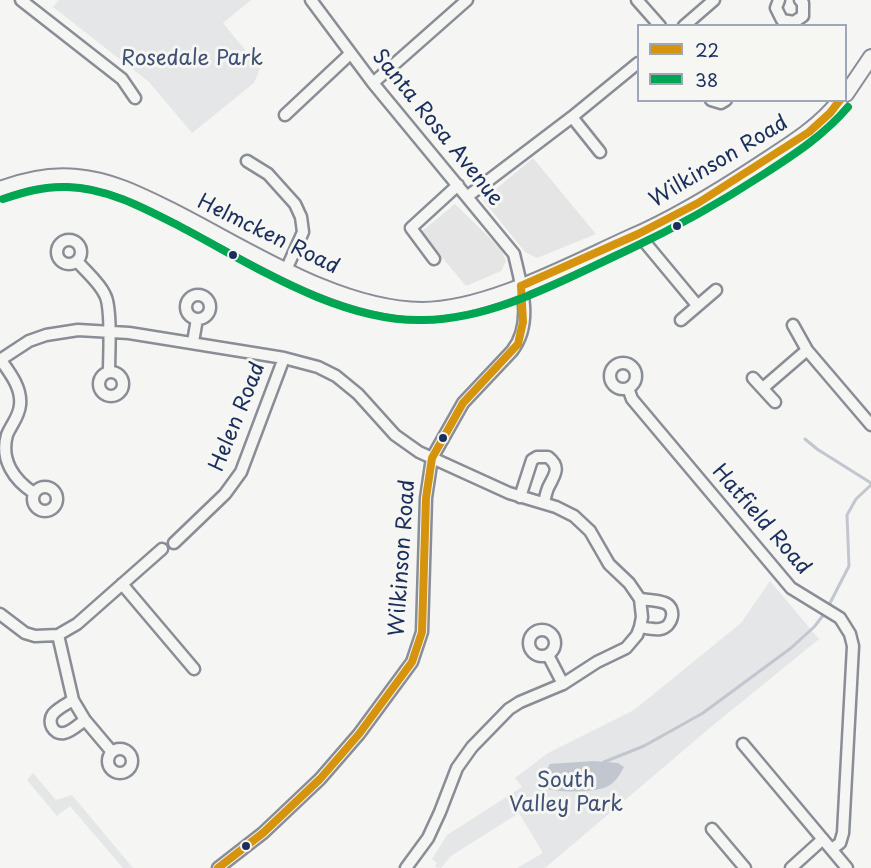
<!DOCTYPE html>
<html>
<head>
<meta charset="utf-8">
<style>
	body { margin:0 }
	#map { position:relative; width:871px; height:868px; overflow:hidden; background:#f5f5f3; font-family:"Playpen Sans",sans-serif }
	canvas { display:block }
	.legend { position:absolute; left:637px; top:24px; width:210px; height:78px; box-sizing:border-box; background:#f6f6f2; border:2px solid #9ea6b7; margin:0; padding:8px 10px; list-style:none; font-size:18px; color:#1b2f5e }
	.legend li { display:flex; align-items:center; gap:12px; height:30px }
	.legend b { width:30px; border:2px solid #9ea6b7 }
</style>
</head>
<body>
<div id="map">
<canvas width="871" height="868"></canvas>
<ul class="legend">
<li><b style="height:8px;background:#d6940e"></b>22</li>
<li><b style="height:8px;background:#00a651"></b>38</li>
</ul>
</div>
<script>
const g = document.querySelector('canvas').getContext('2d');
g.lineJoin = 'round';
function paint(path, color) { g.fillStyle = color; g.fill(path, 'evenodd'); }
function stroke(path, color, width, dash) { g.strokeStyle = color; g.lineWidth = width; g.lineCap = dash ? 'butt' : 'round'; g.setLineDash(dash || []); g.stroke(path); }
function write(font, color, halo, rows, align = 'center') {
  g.font = font + ' "Playpen Sans",sans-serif'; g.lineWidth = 6; g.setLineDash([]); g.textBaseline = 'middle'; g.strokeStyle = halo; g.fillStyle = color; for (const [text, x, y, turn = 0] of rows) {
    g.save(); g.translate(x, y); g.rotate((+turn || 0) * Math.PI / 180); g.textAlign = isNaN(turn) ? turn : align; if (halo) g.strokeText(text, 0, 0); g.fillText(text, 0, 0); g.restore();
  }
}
const built = new Path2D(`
	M533,158l63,76 -59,24 -12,-6 -42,-52z
	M455,204l45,44 6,13 -5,10 -35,15 -45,-54z`);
const green = new Path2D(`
	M59,0h192l-28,23 37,45 -6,15 -62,50 -43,-51 -96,-75z
	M770,581l49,58 -108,88 -166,141h-28l26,-15 -24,-40 -68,43 -10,12 -6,-1 2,-4 -5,-4 15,-24 75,-48 -7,-9 33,-25 86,-43 107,-87z
	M33,773l23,27 16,-5 61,73h-10l-53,-62 -13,10 -30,-36z`);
const water = new Path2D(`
	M593,761l25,2 6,4c-3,6 -8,14 -14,18 -11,8 -53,8 -65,3 -4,-2 -4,-4 -5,-7l10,-17z`);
const stream = new Path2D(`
	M805,439l12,10 54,34
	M828,607l21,-41 -2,-51 9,-16 15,-14
	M604,762l40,-16 59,-33 88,-65 23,-21 11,-14`);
const minor = new Path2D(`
	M21,0l101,79 13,19
	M637,0l23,26
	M779,0l-3,8 6,12 12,2 9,-6v-13l-3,-3
	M684,26l30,-26
	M373,83l94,-83
	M711,100l10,3 5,-3
	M285,115l65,-61
	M572,117l28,35
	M247,161l21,13 27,30 6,13 2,15 -17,38
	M468,196l104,-79 66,-54
	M638,234l59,71
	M57 252a12 12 0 1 1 24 0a12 12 0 1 1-24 0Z
	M434,259l-23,-31 47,-43
	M77,261c9,11 22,21 28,34 7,13 4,59 4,77
	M186 307a12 12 0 1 1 24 0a12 12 0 1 1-24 0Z
	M681,320l35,-30
	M793,325l14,25 64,75
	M193,342l4,-23
	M0,359c10,14 22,29 20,46 -1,12 -9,20 -13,30 -7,25 7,45 27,58
	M0,360l29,-19 17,-6 32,-5 51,3 155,25
	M610 376a13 13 0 1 1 26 0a13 13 0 1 1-26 0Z
	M99 384a12 12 0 1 1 24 0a12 12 0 1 1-24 0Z
	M753,378l22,24
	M628,388l4,11 159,189 49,30 10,16 3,12 -10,187 -3,10 -8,6
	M763,388l44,-38
	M33 499a12 12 0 1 1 24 0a12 12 0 1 1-24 0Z
	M520,497l12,-37 5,-3h11c14,11 6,18 0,31 -2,5 -3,10 -4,15
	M174,543l51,-49 16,-22 43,-114 34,9 18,9 22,18 37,41 24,17 90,41 47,14 18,9 16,15 19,33 20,19 11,16 2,18 -2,10 -3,8 -11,13 -29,14 -34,22 -43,18 -11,7 -37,38 -15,21 -17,44 -12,26 -22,30
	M122,584l72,85
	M0,614l25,19 10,3 23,-1 19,-11 85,-75
	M640,627c6,1 14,3 20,2 13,-2 17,-21 5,-26 -7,-3 -17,-3 -25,-4
	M529 643a13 13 0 1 1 26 0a13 13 0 1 1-26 0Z
	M58,635l15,65 12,20 27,32
	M548,655l15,29
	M73,700c-6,4 -15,8 -20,14 -6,8 0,21 11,19 7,-1 15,-9 21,-13
	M743,744l104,124
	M108 761a12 12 0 1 1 24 0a12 12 0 1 1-24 0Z
	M712,829l33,39
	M218,868l45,-35 57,-54 39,-45 53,-72 10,-30 4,-134 6,-40 31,-55 49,-52c22,-28 9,-66 2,-97l-141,-171 -62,-83
	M791,868l32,-29`);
const major = new Path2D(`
	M846,94l25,-37
	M0,189c24,-9 51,-15 77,-12 35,3 65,19 96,34 75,38 164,98 249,99 65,0 149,-46 209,-73 46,-20 88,-46 129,-73 29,-19 58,-36 80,-64`);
const bus1 = new Path2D(`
	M521,286l117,-52 60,-31 111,-71 21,-19 10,-13
	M218,868l45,-35 57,-54 39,-45 53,-72 10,-30 4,-134 6,-40 31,-55 55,-59 5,-22 -2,-36`);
const bus2 = new Path2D(`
	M3,199c21,-7 42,-13 64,-12 41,1 79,22 114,40 72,38 158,95 242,93 73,-1 142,-41 207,-71 47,-22 91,-47 134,-75 31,-20 60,-39 84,-67`);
const markers = [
	[677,226,5,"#1b2f5e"],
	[233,255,5,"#1b2f5e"],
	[443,438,5,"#1b2f5e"],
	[246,846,5,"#1b2f5e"]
];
const parkNames = [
	["Rosedale Park",192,59],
	["South",566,781],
	["Valley Park",566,805]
];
const streetNames = [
	["Santa Rosa Avenue",437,128,51],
	["Wilkinson Road",719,162,-31],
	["Helmcken Road",268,235,26],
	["Helen Road",238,417,-68],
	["Hatfield Road",761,520,49],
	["Wilkinson Road",403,558,-86]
];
paint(built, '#e5e5e6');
paint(green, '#e4e6e7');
paint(water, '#c1c6cf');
stroke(stream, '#c1c6cf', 3);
stroke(minor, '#898d95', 15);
stroke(major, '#898d95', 18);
stroke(minor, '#f5f5f3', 10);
stroke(major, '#f5f5f3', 14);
stroke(bus1, '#d6940e', 8);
stroke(bus2, '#00a651', 8);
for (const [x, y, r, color] of markers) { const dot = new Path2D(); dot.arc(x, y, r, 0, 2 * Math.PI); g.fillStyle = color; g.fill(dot); stroke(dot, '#f6f6f2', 2); }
write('21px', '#405177', '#f6f6f2', parkNames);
write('21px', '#1b2f5e', '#f6f6f2', streetNames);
</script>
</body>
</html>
